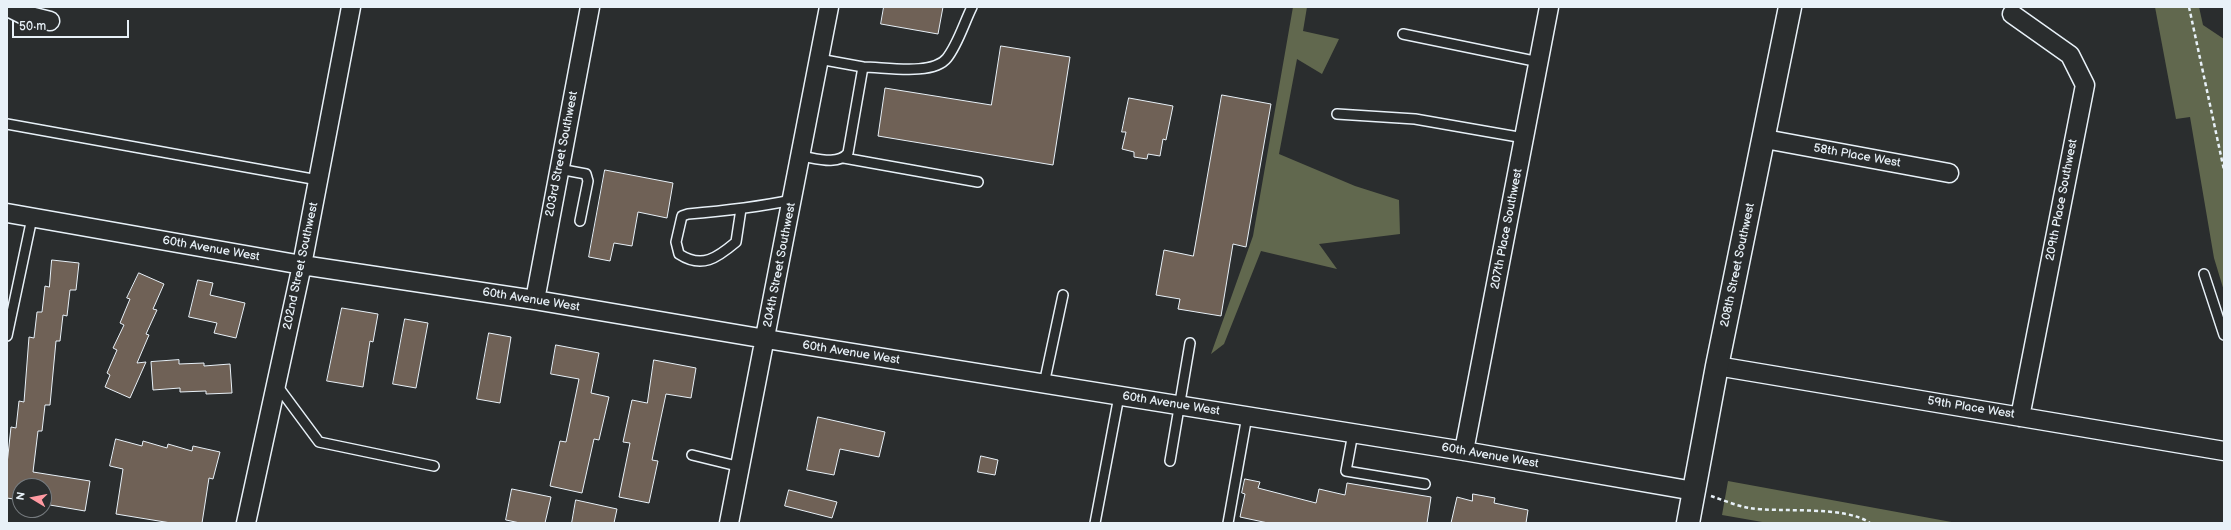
<!DOCTYPE html>
<html>
<head>
<meta charset="utf-8">
<style>
	body { margin:0 }
	#map { position:relative; width:2231px; height:530px; overflow:hidden; background:#2a2d2e; font-family:"Balsamiq Sans",sans-serif }
	canvas { display:block }
	.frame { position:absolute; inset:0; border:8px solid #e8f1f8; pointer-events:none }
	.north { position:absolute; left:12px; top:478px; width:40px; height:40px; box-sizing:border-box; background:#2a2d2e; border:1px solid #767b7f; border-radius:50%; rotate:280deg; font-size:11px; font-weight:700; line-height:16px; text-align:center; color:#e8f1f8 }
	.north::after { content:''; display:block; margin:auto; width:14px; height:18px; background:#ff9aa2; clip-path:polygon(50% 0,100% 100%,50% 72%,0 100%) }
	.scale { position:absolute; left:12px; top:20px; width:117px; height:18px; box-sizing:border-box; border:2px solid #e8f1f8; border-top:0; padding-left:5px; font-size:12px; line-height:14px; white-space:nowrap; color:#e8f1f8; -webkit-text-stroke:3px #2a2d2e; paint-order:stroke }
</style>
</head>
<body>
<div id="map">
<canvas width="2231" height="530"></canvas>
<div class="frame"></div>
<div class="north">N</div>
<div class="scale">50 m</div>
</div>
<script>
const g = document.querySelector('canvas').getContext('2d');
g.lineJoin = 'round';
function paint(path, color) { g.fillStyle = color; g.fill(path, 'evenodd'); }
function stroke(path, color, width, dash) { g.strokeStyle = color; g.lineWidth = width; g.lineCap = dash ? 'butt' : 'round'; g.setLineDash(dash || []); g.stroke(path); }
function write(font, color, halo, rows, align = 'center') {
  g.font = font + ' "Balsamiq Sans",sans-serif'; g.lineWidth = 3; g.setLineDash([]); g.textBaseline = 'middle'; g.strokeStyle = halo; g.fillStyle = color; for (const [text, x, y, turn = 0] of rows) {
    g.save(); g.translate(x, y); g.rotate((+turn || 0) * Math.PI / 180); g.textAlign = isNaN(turn) ? turn : align; if (halo) g.strokeText(text, 0, 0); g.fillText(text, 0, 0); g.restore();
  }
}
const green = new Path2D(`
	M1293,7h14l-4,24 36,8 -17,35 -25,-15 -18,95 76,32 44,14 1,34 -81,10 18,25 -76,-18 -37,93 -13,10 42,-118z
	M2155,7h44l4,18 21,14v252l-10,-33 -24,-141 -14,2z
	M1728,481l229,42h-189l-46,-8z`);
const building = new Path2D(`
	M884,7h59l-5,27 -57,-10z
	M1001,46l69,11 -17,108 -175,-29 7,-48 106,17z
	M1222,95l49,9 -25,143 -13,-3 -12,72 -43,-7 2,-10 -24,-4 8,-45 29,6z
	M1129,98l44,8 -7,34 -3,-1 -3,17 -12,-2 -1,5 -13,-2v-5l-12,-3 4,-17h-4z
	M605,170l68,13 -6,35 -29,-6 -6,34 -18,-3 -4,18 -21,-4z
	M52,260l27,3 -3,27h-6l-3,26 -4,-1 -3,26h-4l-6,64h-5l-3,26h-4l-5,41 57,9 -5,30 -41,-7v-18h-24v14l-13,-2v-34l4,-37 5,1 3,-27 5,1 5,-65 5,1 3,-26h5l3,-26 4,1z
	M139,273l25,11 -11,25 4,1 -11,24 3,1 -12,28 9,-1 -16,36 -25,-11 5,-12 -3,-2 10,-23 -4,-2 11,-23 -4,-2 10,-24 -3,-1z
	M198,280l15,3 -3,12 35,8 -9,35 -22,-5 3,-10 -28,-6z
	M342,308l36,6 -5,28 -3,-1 -7,46 -36,-6z
	M405,319l23,4 -12,65 -23,-4z
	M489,333l22,4 -11,66 -23,-4z
	M556,345l43,8 -8,40 18,4 -10,43 -5,-1 -12,54 -32,-7 10,-45 6,1 13,-63 -28,-5z
	M179,360v4l25,-1v3l26,-2 2,29 -26,1v-3l-26,1v-4l-27,2 -2,-28z
	M654,360l42,8 -5,30 -25,-4 -14,66 6,1 -9,42 -30,-6 11,-54 -7,-1 9,-42 15,3z
	M818,417l67,15 -6,25 -39,-8 -6,26 -27,-5z
	M116,439l26,7 1,-5 24,7 1,-4 24,7 1,-5 27,6 -7,27 -4,-1 -7,45h-31l-55,-9 7,-45 -13,-3z
	M981,456l17,4 -3,15 -17,-3z
	M1245,479l15,3 -2,6 58,15 3,-14 26,6 2,-12 84,14 -4,26h-159l-28,-6 5,-23 -3,-1z
	M512,489l39,8 -6,26h-25l-14,-3z
	M789,490l48,12 -5,16 -47,-12z
	M1473,494l22,4 -1,5 34,7 -2,13h-75l6,-26 15,4z
	M576,500l41,9 -3,14h-42z`);
const path = new Path2D(`
	M2189,7l35,163
	M1711,496c12,4 26,10 38,12 33,5 95,-3 121,15`);
const lane = new Path2D(`
	M1403,34l136,28
	M863,67c22,0 70,9 84,-9 11,-14 17,-35 25,-51
	M1337,114l78,5 109,19
	M7,124l311,56
	M801,156c14,2 37,10 47,-3l15,-86 -44,-8
	M844,158l134,24
	M559,169l27,5 2,7 -8,40
	M741,209l-5,33c-19,16 -34,27 -57,12l-3,-12 6,-26 6,-2c36,-3 70,-7 104,-14
	M2204,274l20,61
	M7,336l25,-118
	M276,384l43,58 115,24
	M1044,384l19,-89
	M1353,433l-7,38 79,13
	M692,455l49,12
	M1170,461l20,-118
	M1095,523l24,-127
	M1228,523l19,-107`);
const street = new Path2D(`
	M8,7l14,7 28,7
	M2012,14l58,41 15,30 -65,332
	M1765,139l184,34
	M7,213l295,52 233,35 231,39 698,112 230,40
	M535,300l55,-293
	M1717,366l507,85
	M1464,451l85,-444
	M246,523l56,-258 49,-258
	M729,523l100,-516`);
const secondary = new Path2D(`
	M1688,523l29,-157 73,-359`);
const streetNames = [
	["203rd Street Southwest",562,154,-79],
	["58th Place West",1857,156,10],
	["209th Place Southwest",2062,200,-79],
	["207th Place Southwest",1507,229,-79],
	["60th Avenue West",211,249,10],
	["204th Street Southwest",780,265,-79],
	["208th Street Southwest",1738,265,-78],
	["202nd Street Southwest",301,266,-78],
	["60th Avenue West",531,300,9],
	["60th Avenue West",851,353,9],
	["60th Avenue West",1171,404,9],
	["59th Place West",1971,408,9],
	["60th Avenue West",1490,456,10]
];
paint(green, '#61684e');
paint(building, '#6f6156');
stroke(building, '#e8f1f8', 1);
stroke(lane, '#e8f1f8', 12);
stroke(street, '#e8f1f8', 21);
stroke(secondary, '#e8f1f8', 25);
stroke(path, '#e8f1f8', 2.5, [4, 3]);
stroke(lane, '#2a2d2e', 9);
stroke(street, '#2a2d2e', 18);
stroke(secondary, '#2a2d2e', 22);
write('12px', '#e8f1f8', '#2a2d2e', streetNames);
</script>
</body>
</html>
